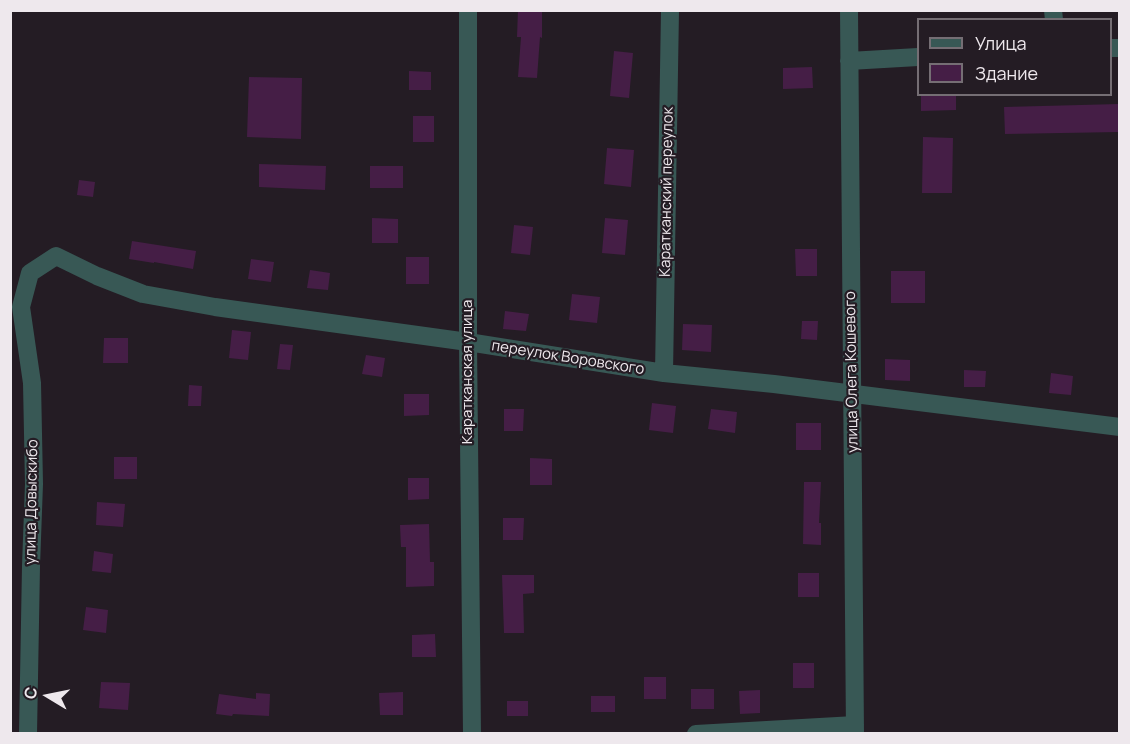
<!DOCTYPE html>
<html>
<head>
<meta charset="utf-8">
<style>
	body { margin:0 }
	#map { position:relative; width:1130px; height:744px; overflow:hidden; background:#241c24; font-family:Manrope,sans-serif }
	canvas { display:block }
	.frame { position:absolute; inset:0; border:12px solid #eee8ed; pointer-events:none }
	.legend { position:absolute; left:917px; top:18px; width:195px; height:78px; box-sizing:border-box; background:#241c24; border:2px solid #756e74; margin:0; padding:8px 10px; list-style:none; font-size:18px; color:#eee8ed }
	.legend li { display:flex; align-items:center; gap:12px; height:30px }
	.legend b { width:30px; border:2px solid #756e74 }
	.north { position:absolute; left:18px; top:666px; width:60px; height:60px; -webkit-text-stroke:4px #241c24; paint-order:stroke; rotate:280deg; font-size:16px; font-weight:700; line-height:24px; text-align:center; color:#eee8ed }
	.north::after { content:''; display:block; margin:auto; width:21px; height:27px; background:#eee8ed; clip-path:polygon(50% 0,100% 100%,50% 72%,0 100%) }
</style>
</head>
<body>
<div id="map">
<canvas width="1130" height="744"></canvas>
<div class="frame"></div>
<ul class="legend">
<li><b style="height:8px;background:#385855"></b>Улица</li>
<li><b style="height:16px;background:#451e46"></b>Здание</li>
</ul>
<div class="north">С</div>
</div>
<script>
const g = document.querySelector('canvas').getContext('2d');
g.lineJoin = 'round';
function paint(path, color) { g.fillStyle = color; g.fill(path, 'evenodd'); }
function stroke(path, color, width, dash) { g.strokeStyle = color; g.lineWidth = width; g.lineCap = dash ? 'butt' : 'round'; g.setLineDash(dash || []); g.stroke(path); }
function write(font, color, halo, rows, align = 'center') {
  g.font = font + ' Manrope,sans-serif'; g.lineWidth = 4.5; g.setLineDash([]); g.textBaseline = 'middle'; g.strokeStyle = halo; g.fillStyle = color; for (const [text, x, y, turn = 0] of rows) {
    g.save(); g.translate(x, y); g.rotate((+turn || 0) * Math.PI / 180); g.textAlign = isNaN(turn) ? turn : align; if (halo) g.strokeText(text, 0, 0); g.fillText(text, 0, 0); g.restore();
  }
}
const building = new Path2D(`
	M518,10l24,1v27l-2,-1 -3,41 -19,-1 3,-40h-4z
	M614,51l19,2 -4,45 -19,-2z
	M812,67l1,21 -30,1v-21z
	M409,71l22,1v18h-22z
	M249,77l53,1 -1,61 -54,-2z
	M921,94h35v16l-35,1z
	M1119,104v28l-114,2 -1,-27z
	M413,116h21v26h-21z
	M923,137l30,1 -1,55h-30z
	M607,148l27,2 -3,37 -27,-3z
	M259,164l67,2 -1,24 -66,-3z
	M370,166h33v22h-33z
	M79,180l16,2 -2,15 -16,-2z
	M372,218l26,1v24h-26z
	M605,218l23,2 -3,35 -23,-2z
	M514,225l19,2 -3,28 -19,-2z
	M132,241l64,10 -3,18 -39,-7v1l-25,-4z
	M795,249h22v27h-21z
	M406,257h23v27h-23z
	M251,259l23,3 -3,20 -23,-3z
	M310,270l20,3 -2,17 -21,-2z
	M891,271h34v32h-34z
	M572,294l28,3 -3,26 -28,-3z
	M505,311l24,3 -3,17 -23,-2z
	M802,321h16l-1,19 -16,-1z
	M683,324l29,1 -1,27 -29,-2z
	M232,330l19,2 -3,28 -19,-2z
	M104,338h24v25h-25z
	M280,344l13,1 -3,25 -13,-1z
	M366,355l19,3 -3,19 -20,-3z
	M885,359l25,1v21l-25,-1z
	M964,370l22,1 -1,16h-21z
	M1051,373l22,3 -2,19 -22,-2z
	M189,385l13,1 -1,20h-13z
	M404,394h25v21l-25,1z
	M652,403l24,3 -3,27 -24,-3z
	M504,409h20l-1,22h-19z
	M711,409l26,3 -2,21 -27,-4z
	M796,423h25v27h-25z
	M114,457h23v22h-23z
	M530,458l22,1v26h-22z
	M408,478h21v21l-21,1z
	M804,482h17l-2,41h2v22l-18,-1z
	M97,502l28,2 -2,23 -27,-2z
	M503,518h21l-1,22h-20z
	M429,524l1,38h4v24l-28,1v-40h-5l-1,-22z
	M94,551l19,3 -2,19 -19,-2z
	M798,573h21v24h-21z
	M502,575h32v18l-11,1 1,39h-20z
	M86,607l22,3 -2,23 -23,-3z
	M435,634l1,23h-24v-22z
	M793,663h21v25h-21z
	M644,677h22v22h-22z
	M101,682l29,1 -2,27 -29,-2z
	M691,689h23v20h-23z
	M760,690v23l-20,1 -1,-23z
	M403,692v23h-23l-1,-22z
	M256,693l14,1 -1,22 -36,-2 -1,2 -16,-2 3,-20 37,5z
	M591,696h24v16h-24z
	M507,701h21v15h-21z`);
const minor = new Path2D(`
	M468,10v332l4,392
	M849,10l6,724
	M1053,10l1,10
	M1110,48h10
	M849,61l69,-4
	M664,373l6,-363
	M28,734l3,-168 3,-82 -2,-101 -11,-76 9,-34 26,-17 41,20 46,18 72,13 253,35 196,31 110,11 346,43
	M696,734l159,-9`);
const streetNames = [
	["Каратканский переулок",667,192,-89],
	["переулок Воровского",568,358,9],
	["Каратканская улица",468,372,-90],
	["улица Олега Кошевого",852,372,-91],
	["улица Довыскибо",32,502,-89]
];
paint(building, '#451e46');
stroke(minor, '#385855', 18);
write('15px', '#eee8ed', '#241c24', streetNames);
</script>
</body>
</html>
